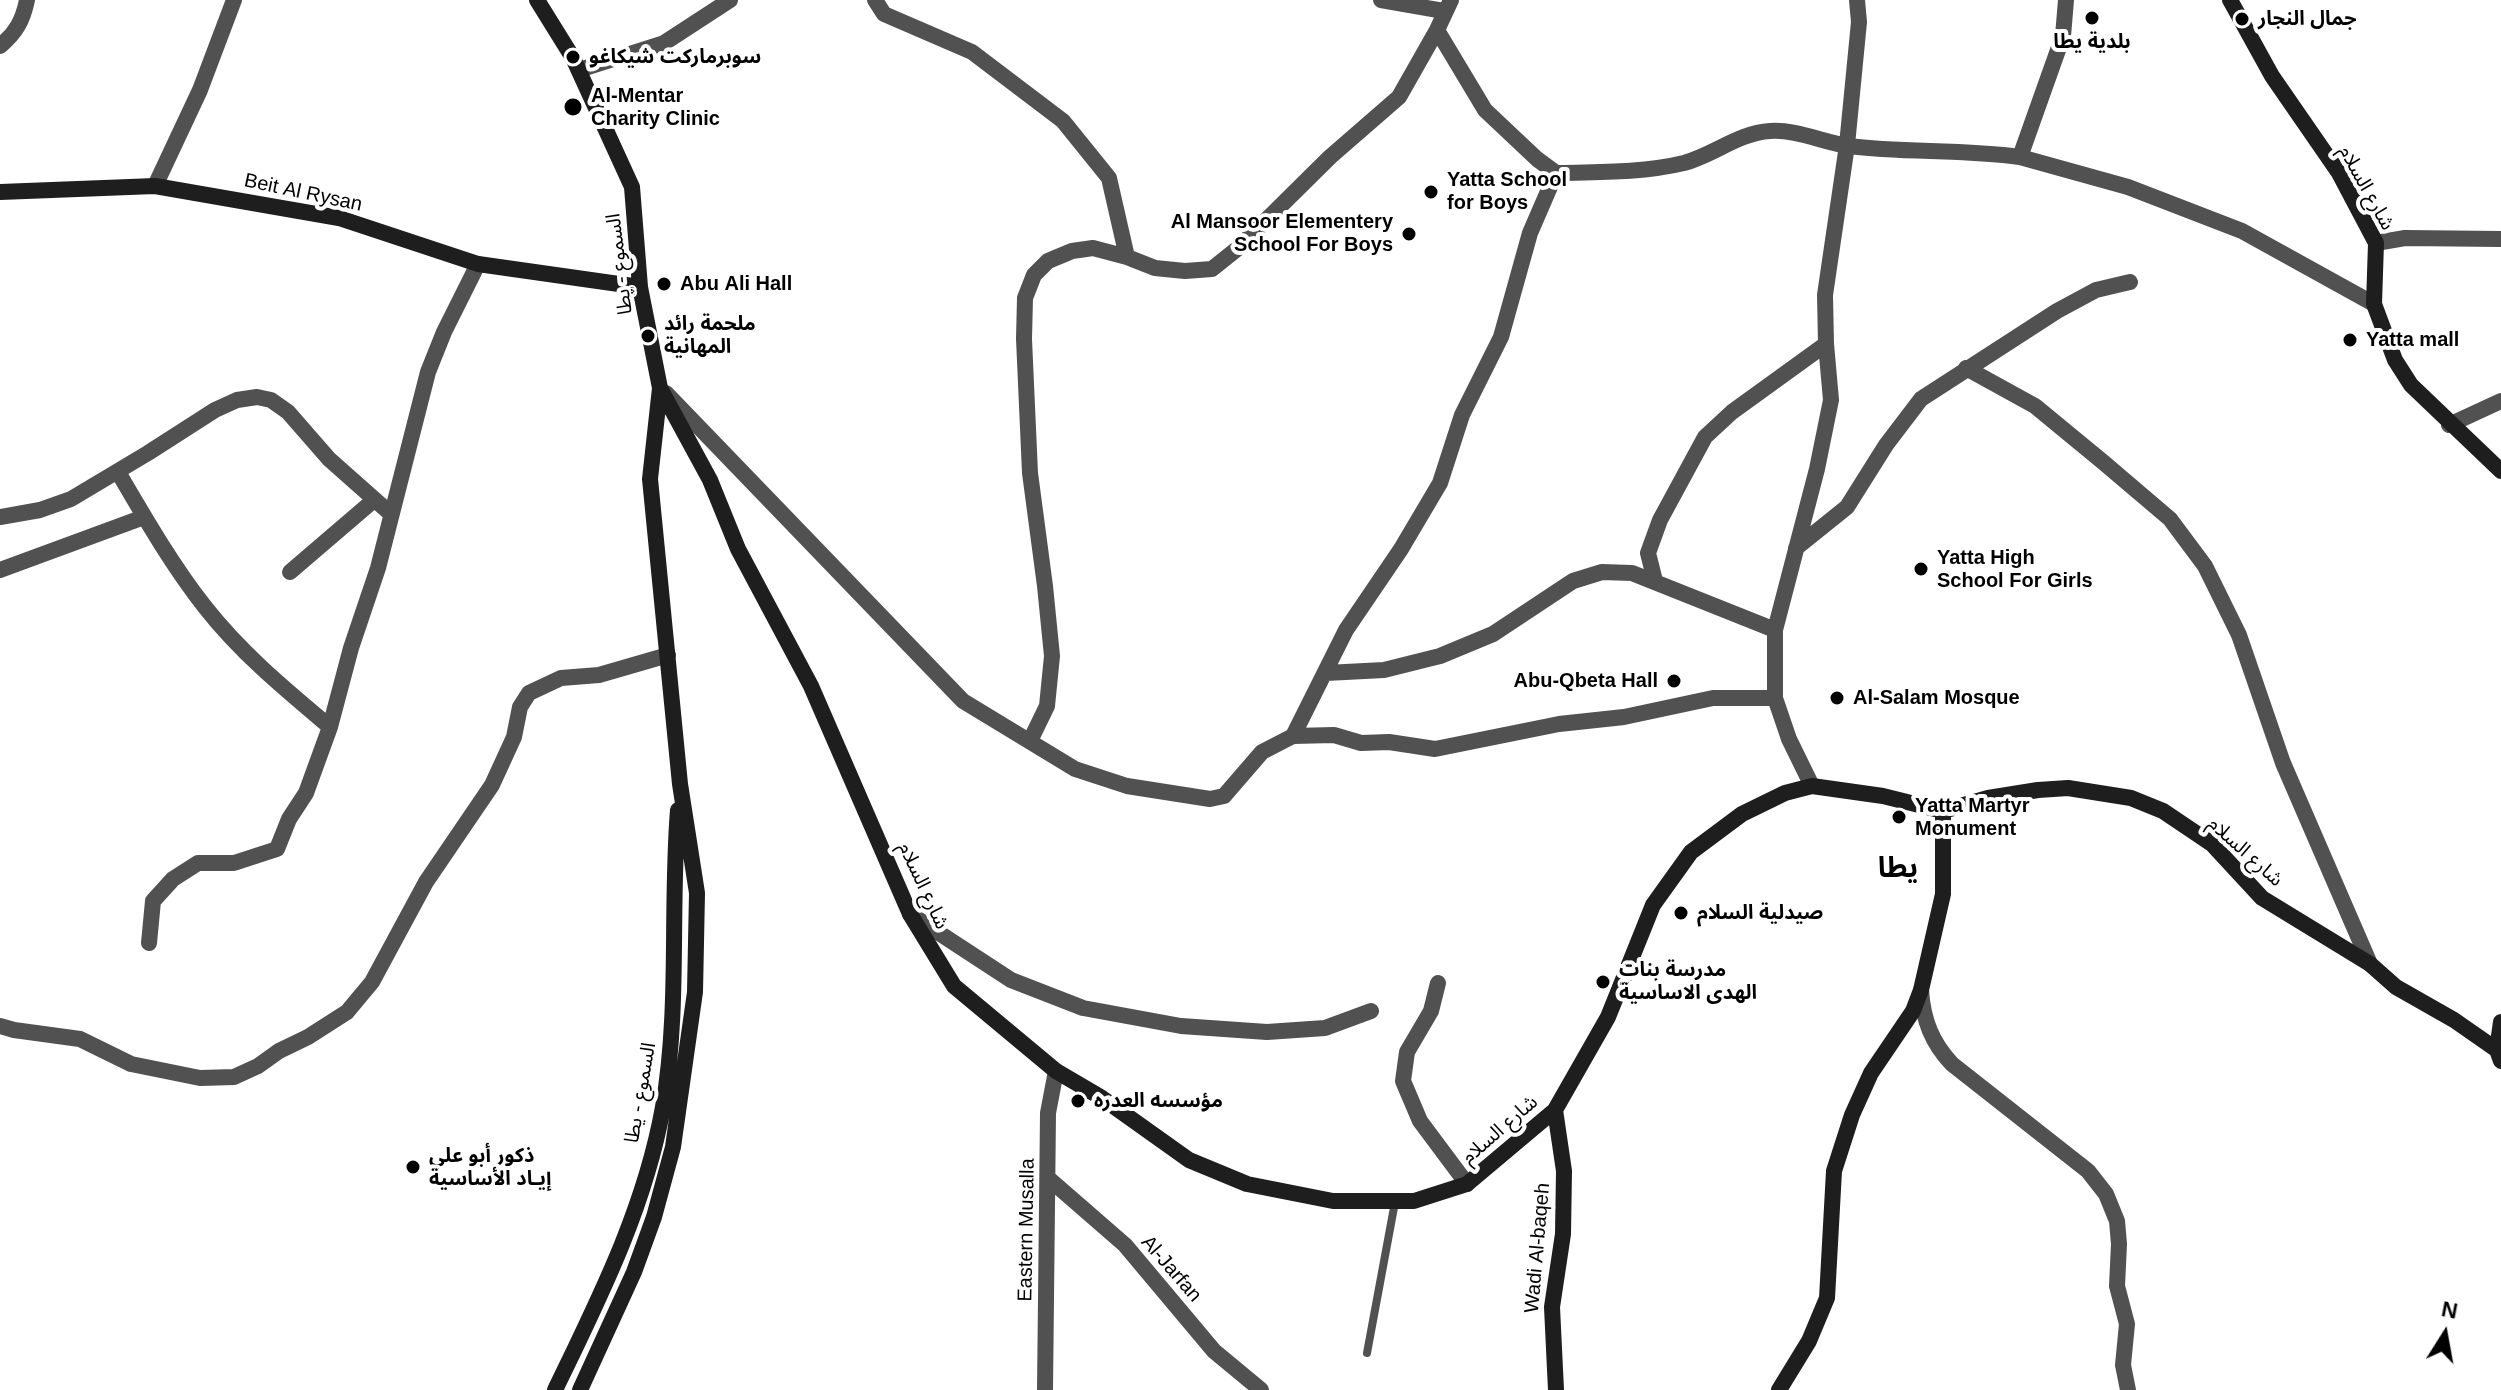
<!DOCTYPE html>
<html>
<head>
<meta charset="utf-8">
<style>
	body { margin:0 }
	#map { position:relative; width:2501px; height:1390px; overflow:hidden; background:#fff; font-family:Arial,sans-serif }
	canvas { display:block }
	.north { position:absolute; left:2405px; top:1294px; width:80px; height:80px; -webkit-text-stroke:6px #fff; paint-order:stroke; rotate:11deg; font-size:22px; font-weight:700; line-height:32px; text-align:center; color:#000 }
	.north::after { content:''; display:block; margin:auto; width:28px; height:36px; background:#000; clip-path:polygon(50% 0,100% 100%,50% 72%,0 100%) }
</style>
</head>
<body>
<div id="map">
<canvas width="2501" height="1390"></canvas>
<div class="north">N</div>
</div>
<script>
const g = document.querySelector('canvas').getContext('2d');
g.lineJoin = 'round';
function stroke(path, color, width, dash) { g.strokeStyle = color; g.lineWidth = width; g.lineCap = dash ? 'butt' : 'round'; g.setLineDash(dash || []); g.stroke(path); }
function write(font, color, halo, rows, align = 'center') {
  g.font = font + ' Arial,"Noto Sans Arabic",sans-serif'; g.lineWidth = 8; g.setLineDash([]); g.textBaseline = 'middle'; g.strokeStyle = halo; g.fillStyle = color; for (const [text, x, y, turn = 0] of rows) {
    g.save(); g.translate(x, y); g.rotate((+turn || 0) * Math.PI / 180); g.textAlign = isNaN(turn) ? turn : align; if (halo) g.strokeText(text, 0, 0); g.fillText(text, 0, 0); g.restore();
  }
}
const lane = new Path2D(`
	M1367,1353l28,-151`);
const street = new Path2D(`
	M875,0l9,14 88,38 91,69 46,57 18,79 28,11 30,3 27,-2 25,-20 93,-92 69,-60 38,-67 14,-30
	M1381,0l63,11
	M2066,0l-3,36 -43,121 108,30 114,44 132,73
	M0,46c16,-13 23,-26 27,-46
	M579,70l85,-27 66,-43
	M1556,173c43,-1 86,0 128,-10 30,-8 54,-30 86,-32 25,-2 53,11 78,15 57,7 115,3 172,11
	M155,186l45,-96 34,-90
	M2376,243l29,-5 96,1
	M1966,368l69,38 68,56 67,57 35,47 34,69 44,128 87,201
	M666,393l297,308 112,68 52,17 83,13 14,-3 38,-44 31,-16 41,-1 27,8 28,-1 46,7 124,-25 65,-7 89,-19h62
	M2449,425l52,-24
	M118,472c27,46 54,93 87,135 36,46 81,83 125,120
	M0,517l40,-7 31,-11 77,-46 67,-43 22,-10 20,-3 14,3 17,12 41,47 62,55
	M1796,548l51,-41 39,-62 35,-46 136,-88 39,-21 34,-8
	M0,570l144,-53
	M290,572l84,-72
	M1655,581l-7,-28 12,-33 45,-83 27,-25 94,-68
	M1326,673l58,-3 56,-14 53,-22 80,-53 29,-9 30,1 143,57
	M1293,736l53,-106 55,-81 39,-66 22,-68 39,-78 29,-104 26,-60 -19,-14 -52,-49 -48,-80
	M1030,741l17,-35 5,-50 -7,-70 -15,-113 -6,-134 1,-41 9,-23 14,-14 24,-10 21,-3 34,9
	M1812,786l-23,-47 -14,-41v-68l42,-161 14,-69 -5,-56 -1,-49 22,-150 12,-123 -2,-22
	M910,914l101,66 72,28 98,18 86,6 58,-4 46,-17
	M149,943l4,-42 20,-22 25,-16h36l43,-14 12,-30 17,-26 24,-66 21,-79 27,-80 50,-196 16,-40 34,-68
	M1438,983l-7,28 -24,41 -4,29 17,40 47,63
	M1921,990c2,30 11,53 31,74l136,107 18,23 11,27 2,23 -2,42 10,38 -4,41 5,25
	M0,1026l14,4 66,9 51,25 69,14 34,-1 24,-11 21,-15 29,-14 39,-25 25,-30 54,-100 66,-97 22,-48 6,-30 9,-14 32,-15 38,-3 69,-20
	M1048,1178l77,67 89,106 47,39
	M1045,1390l3,-277 8,-42`);
const secondary = new Path2D(`
	M537,0l36,58 59,129 8,100 20,101 -10,91 30,305 17,109 -2,99 -22,155 -19,70 -20,55 -54,118
	M2230,0l42,76 67,97 37,70 -2,61 21,56 16,25 90,86
	M0,192l155,-6 184,32 139,46 162,23
	M660,388l50,92 28,69 73,137 99,228 44,72 102,85 46,27 87,62 58,24 86,17h81l53,-17 88,-74 53,-93 45,-112 38,-53 51,-38 43,-21 27,-7 71,10 60,15 45,-13 50,-8 30,-2 63,10 32,13 49,33 50,54 108,66 26,23 58,33 43,30
	M2501,1022l-4,28 4,11
	M1555,1110l9,61 -1,63 -11,73 4,83
	M555,1390c44,-91 90,-182 108,-283 17,-98 7,-198 15,-297
	M1779,1390l30,-49 18,-43 7,-127 18,-56 19,-42 42,-62 8,-21 22,-96v-83`);
const markers = [
	[2092,18,8,"#000"],
	[2242,19,8,"#000"],
	[573,57,8,"#000"],
	[573,107,10,"#000"],
	[1431,192,8,"#000"],
	[1409,234,8,"#000"],
	[664,284,8,"#000"],
	[648,336,8,"#000"],
	[2350,340,8,"#000"],
	[1921,569,8,"#000"],
	[1674,681,8,"#000"],
	[1837,698,8,"#000"],
	[1899,817,8,"#000"],
	[1681,913,8,"#000"],
	[1603,982,8,"#000"],
	[1078,1101,8,"#000"],
	[413,1167,8,"#000"]
];
const poiNames = [
	["جمال النجار",2258,19],
	["بلدية يطا",2092,42,"center"],
	["سوبرماركت شيكاغو",589,57],
	["Al-Mentar",591,96],
	["Charity Clinic",591,119],
	["Yatta School",1447,180],
	["for Boys",1447,203],
	["Al Mansoor Elementery",1393,222,"right"],
	["School For Boys",1393,245,"right"],
	["Abu Ali Hall",680,284],
	["ملحمة رائد",664,324],
	["المهانية",664,347],
	["Yatta mall",2366,340],
	["Yatta High",1937,558],
	["School For Girls",1937,581],
	["Abu-Qbeta Hall",1658,681,"right"],
	["Al-Salam Mosque",1853,698],
	["Yatta Martyr",1915,806],
	["Monument",1915,829],
	["صيدلية السلام",1697,913],
	["مدرسة بنات",1619,970],
	["الهدى الاساسية",1619,993],
	["مؤسسه العدره",1094,1101],
	["ذكور أبو علي",429,1156],
	["إيـاد الأساسية",429,1179]
];
const streetNames = [
	["شارع السلام",2366,188,61],
	["Beit Al Rysan",303,193,12],
	["السموع - يطا",620,264,-97],
	["شارع السلام",2245,852,42],
	["شارع السلام",923,886,65],
	["السموع - يطا",641,1093,-80],
	["شارع السلام",1500,1130,-41],
	["Eastern Musalla",1027,1230,-89],
	["Wadi Al-baqeh",1538,1248,-85],
	["Al-Jarfan",1171,1269,49]
];
const districtNames = [
	["يطا",1898,869]
];
stroke(lane, '#515151', 8);
stroke(street, '#515151', 16);
stroke(secondary, '#1e1e1e', 16);
for (const [x, y, r, color] of markers) { const dot = new Path2D(); dot.arc(x, y, r, 0, 2 * Math.PI); g.fillStyle = color; g.fill(dot); stroke(dot, '#fff', 3); }
write('bold 20px', '#000', '#fff', poiNames, 'left');
write('20px', '#000', '#fff', streetNames);
write('bold 28px', '#000', '#fff', districtNames);
</script>
</body>
</html>
